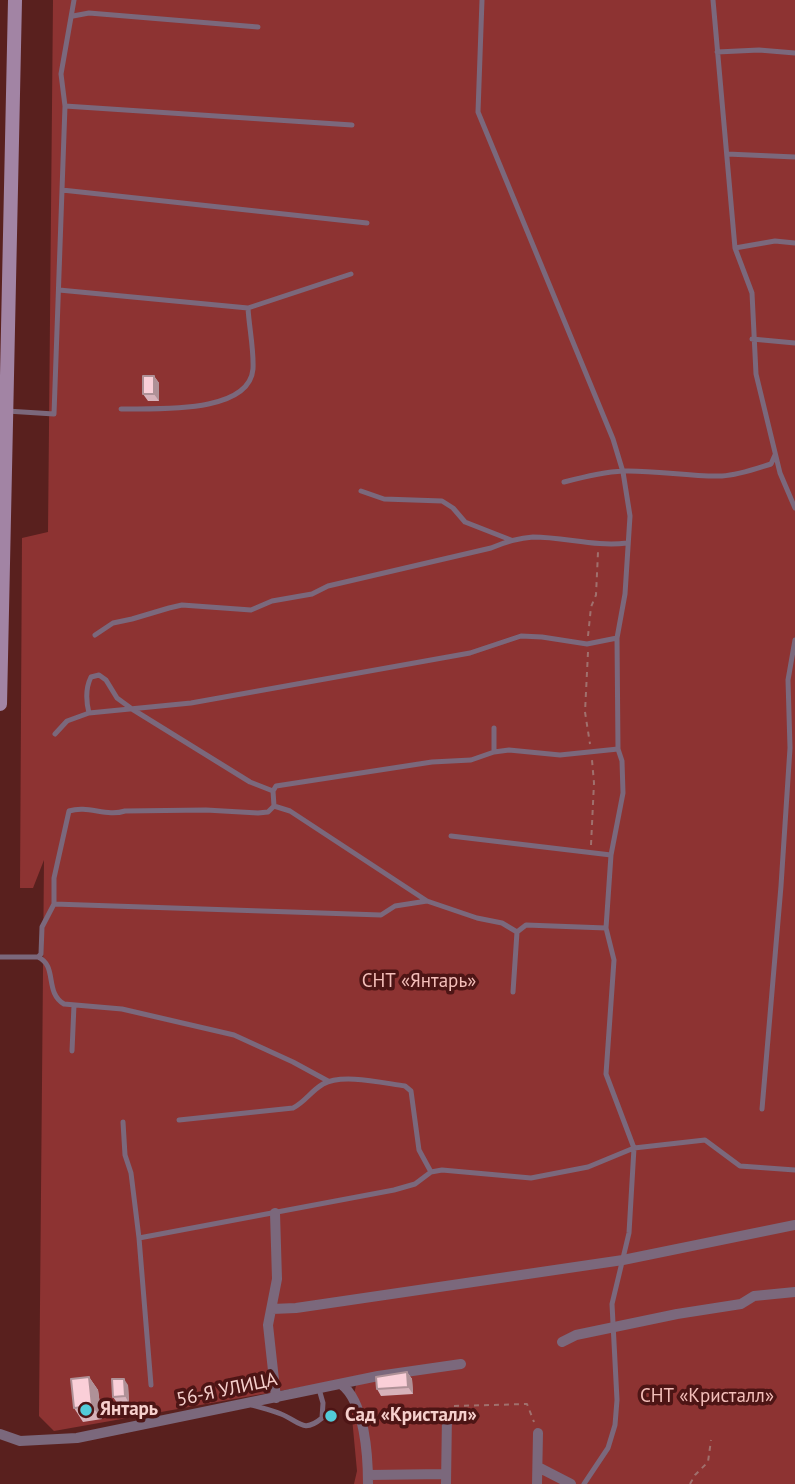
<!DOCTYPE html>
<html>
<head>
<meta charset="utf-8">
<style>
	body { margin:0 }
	canvas { display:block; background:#59201e }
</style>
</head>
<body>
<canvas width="795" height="1484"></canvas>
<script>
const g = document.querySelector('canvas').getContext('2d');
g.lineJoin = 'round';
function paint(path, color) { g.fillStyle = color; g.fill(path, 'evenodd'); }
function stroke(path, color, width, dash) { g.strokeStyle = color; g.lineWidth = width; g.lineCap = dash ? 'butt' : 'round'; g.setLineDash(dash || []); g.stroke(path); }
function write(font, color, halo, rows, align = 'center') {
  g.font = font + ' "PT Sans",sans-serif'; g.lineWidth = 7; g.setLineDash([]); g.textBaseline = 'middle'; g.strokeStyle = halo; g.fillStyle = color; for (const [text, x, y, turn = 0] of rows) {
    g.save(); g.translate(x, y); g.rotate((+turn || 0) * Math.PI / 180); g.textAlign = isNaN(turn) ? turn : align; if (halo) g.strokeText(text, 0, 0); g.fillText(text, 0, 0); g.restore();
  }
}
const green = new Path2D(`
	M53,0h742v1484h-441l3,-13 -6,-64 7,-30 -304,54 -15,-15 5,-556 -11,28h-13l2,-350 26,-6z`);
const path = new Path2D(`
	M588,636l3,-29 5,-12 2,-43
	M588,652l-3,60 5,32
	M591,845l3,-62 -2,-23
	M454,1406l73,-2 7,18
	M690,1484l5,-9 13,-13 3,-22`);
const lane = new Path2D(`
	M482,0l-4,112 135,327 10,33 7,44 -5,78 -8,44 1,111 4,12 1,32 -12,62 -5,73 8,32 -8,114 28,74 -5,85 -17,71 5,96 -2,25 -7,23 -24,36
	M713,0l22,248 17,45 4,81 24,99 15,35
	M73,16l16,-3 169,14
	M717,52l42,-2 36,3
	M65,106l287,19
	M727,154l68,3
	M62,190l305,33
	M735,248l40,-7 20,2
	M59,290l189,18
	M752,339l43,4
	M121,409c32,-1 128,6 132,-40 1,-20 -4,-42 -5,-61l103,-34
	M7,411l47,3 11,-308 -4,-32 13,-74
	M564,482c19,-5 39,-10 59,-11 33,-1 67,6 99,5 17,-1 33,-7 49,-12l4,-9
	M361,491l23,8 58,2 11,7 12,14 46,18
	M95,635l18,-12 19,-4 37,-11 13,-3 69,5 21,-9 40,-7 16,-8 163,-38c14,-6 27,-10 42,-11 32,0 62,10 94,6
	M89,713c-3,-12 -4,-24 2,-36l8,-2 7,5 11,18 15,11 118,73 23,9
	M55,734l12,-13 22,-8 102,-10 279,-50 51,-17 21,1 45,7 30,-6
	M494,752v-24
	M274,806l16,5 137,90 50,17 25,5 15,9
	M451,836l160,19
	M54,904l327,11 14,-9 32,-5
	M0,957h38l3,-3 1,-27 12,-23v-26l15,-67c19,-6 37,6 56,0l81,-1 52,3 10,-1 6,-6 -1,-15 3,-5 156,-24 39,-2 23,-8 15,-2 51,5 58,-6
	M38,957c20,9 6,35 26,47l58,5 112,26 59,27 35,19
	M513,992l4,-60 9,-7 80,3
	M72,1051l2,-46
	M762,1109l19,-223 9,-138 -2,-68 7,-40
	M179,1120l114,-12c12,-6 18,-17 30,-24 19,-11 60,-1 82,2l6,5 8,59 12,22
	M123,1122l2,33 6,18 8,65 12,147
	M139,1238l255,-48 21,-6 16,-12 11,-2 89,8 57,-11 46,-19 71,-8 35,26 55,4
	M252,1405c10,3 20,5 29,9 18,7 22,20 41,4l1,-15 -4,-14`);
const street = new Path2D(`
	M275,1213l2,66 -9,46 8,73
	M272,1309l24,-1 327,-48 172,-35
	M562,1342l14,-7 101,-21 64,-10 13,-8 41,-4
	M341,1384c24,18 27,72 27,100
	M0,1434l20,7 57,-3 301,-62 83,-12
	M538,1467l33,17
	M368,1475l78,-1
	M446,1484l1,-69
	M537,1484l1,-51`);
const secondary = new Path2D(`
	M0,704l15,-704`);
const wall = new Path2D(`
	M154,376l5,7v18h-11l-5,-7z
	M407,1372l5,7 1,15 -32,2 -4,-7z
	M89,1377l9,13 4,29 -19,3 -9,-14z
	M128,1385l1,18 -11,1 -5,-7z`);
const shadedWall = new Path2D(`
	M154,376l5,7v18l-5,-7z
	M407,1372l5,7 1,15 -5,-7z
	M89,1377l9,13 4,29 -10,-13z
	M124,1379l4,6 1,18 -4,-7z`);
const building = new Path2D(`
	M143,376h11v18h-11z
	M407,1372l1,15 -31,2 -1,-12z
	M89,1377l3,29 -18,2 -3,-29z
	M112,1379h12l1,17 -12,1z`);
const markers = [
	[86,1410,7,"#52cbd8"],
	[331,1416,7,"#52cbd8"]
];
const parkNames = [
	["СНТ «Янтарь»",419,982],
	["СНТ «Кристалл»",707,1397]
];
const streetNames = [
	["56-Я УЛИЦА",227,1390,-12]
];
const poiNames = [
	["Янтарь",100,1410],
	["Сад «Кристалл»",345,1416]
];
paint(green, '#8d3332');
stroke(path, '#a0706d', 2, [5, 5]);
stroke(lane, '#7b687c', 5);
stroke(street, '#7b687c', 10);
stroke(secondary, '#a284a4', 14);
paint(wall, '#d7b2ba');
paint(shadedWall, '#af9197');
paint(building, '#facfd8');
stroke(building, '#af9197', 2);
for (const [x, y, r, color] of markers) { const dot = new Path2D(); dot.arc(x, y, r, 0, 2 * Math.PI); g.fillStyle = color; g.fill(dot); stroke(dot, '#4d1515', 2.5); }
write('19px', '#f4bfba', '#4d1515', parkNames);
write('19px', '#f6d0cd', '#4d1515', streetNames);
write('bold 19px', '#f6d0cd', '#4d1515', poiNames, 'left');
</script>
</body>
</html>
